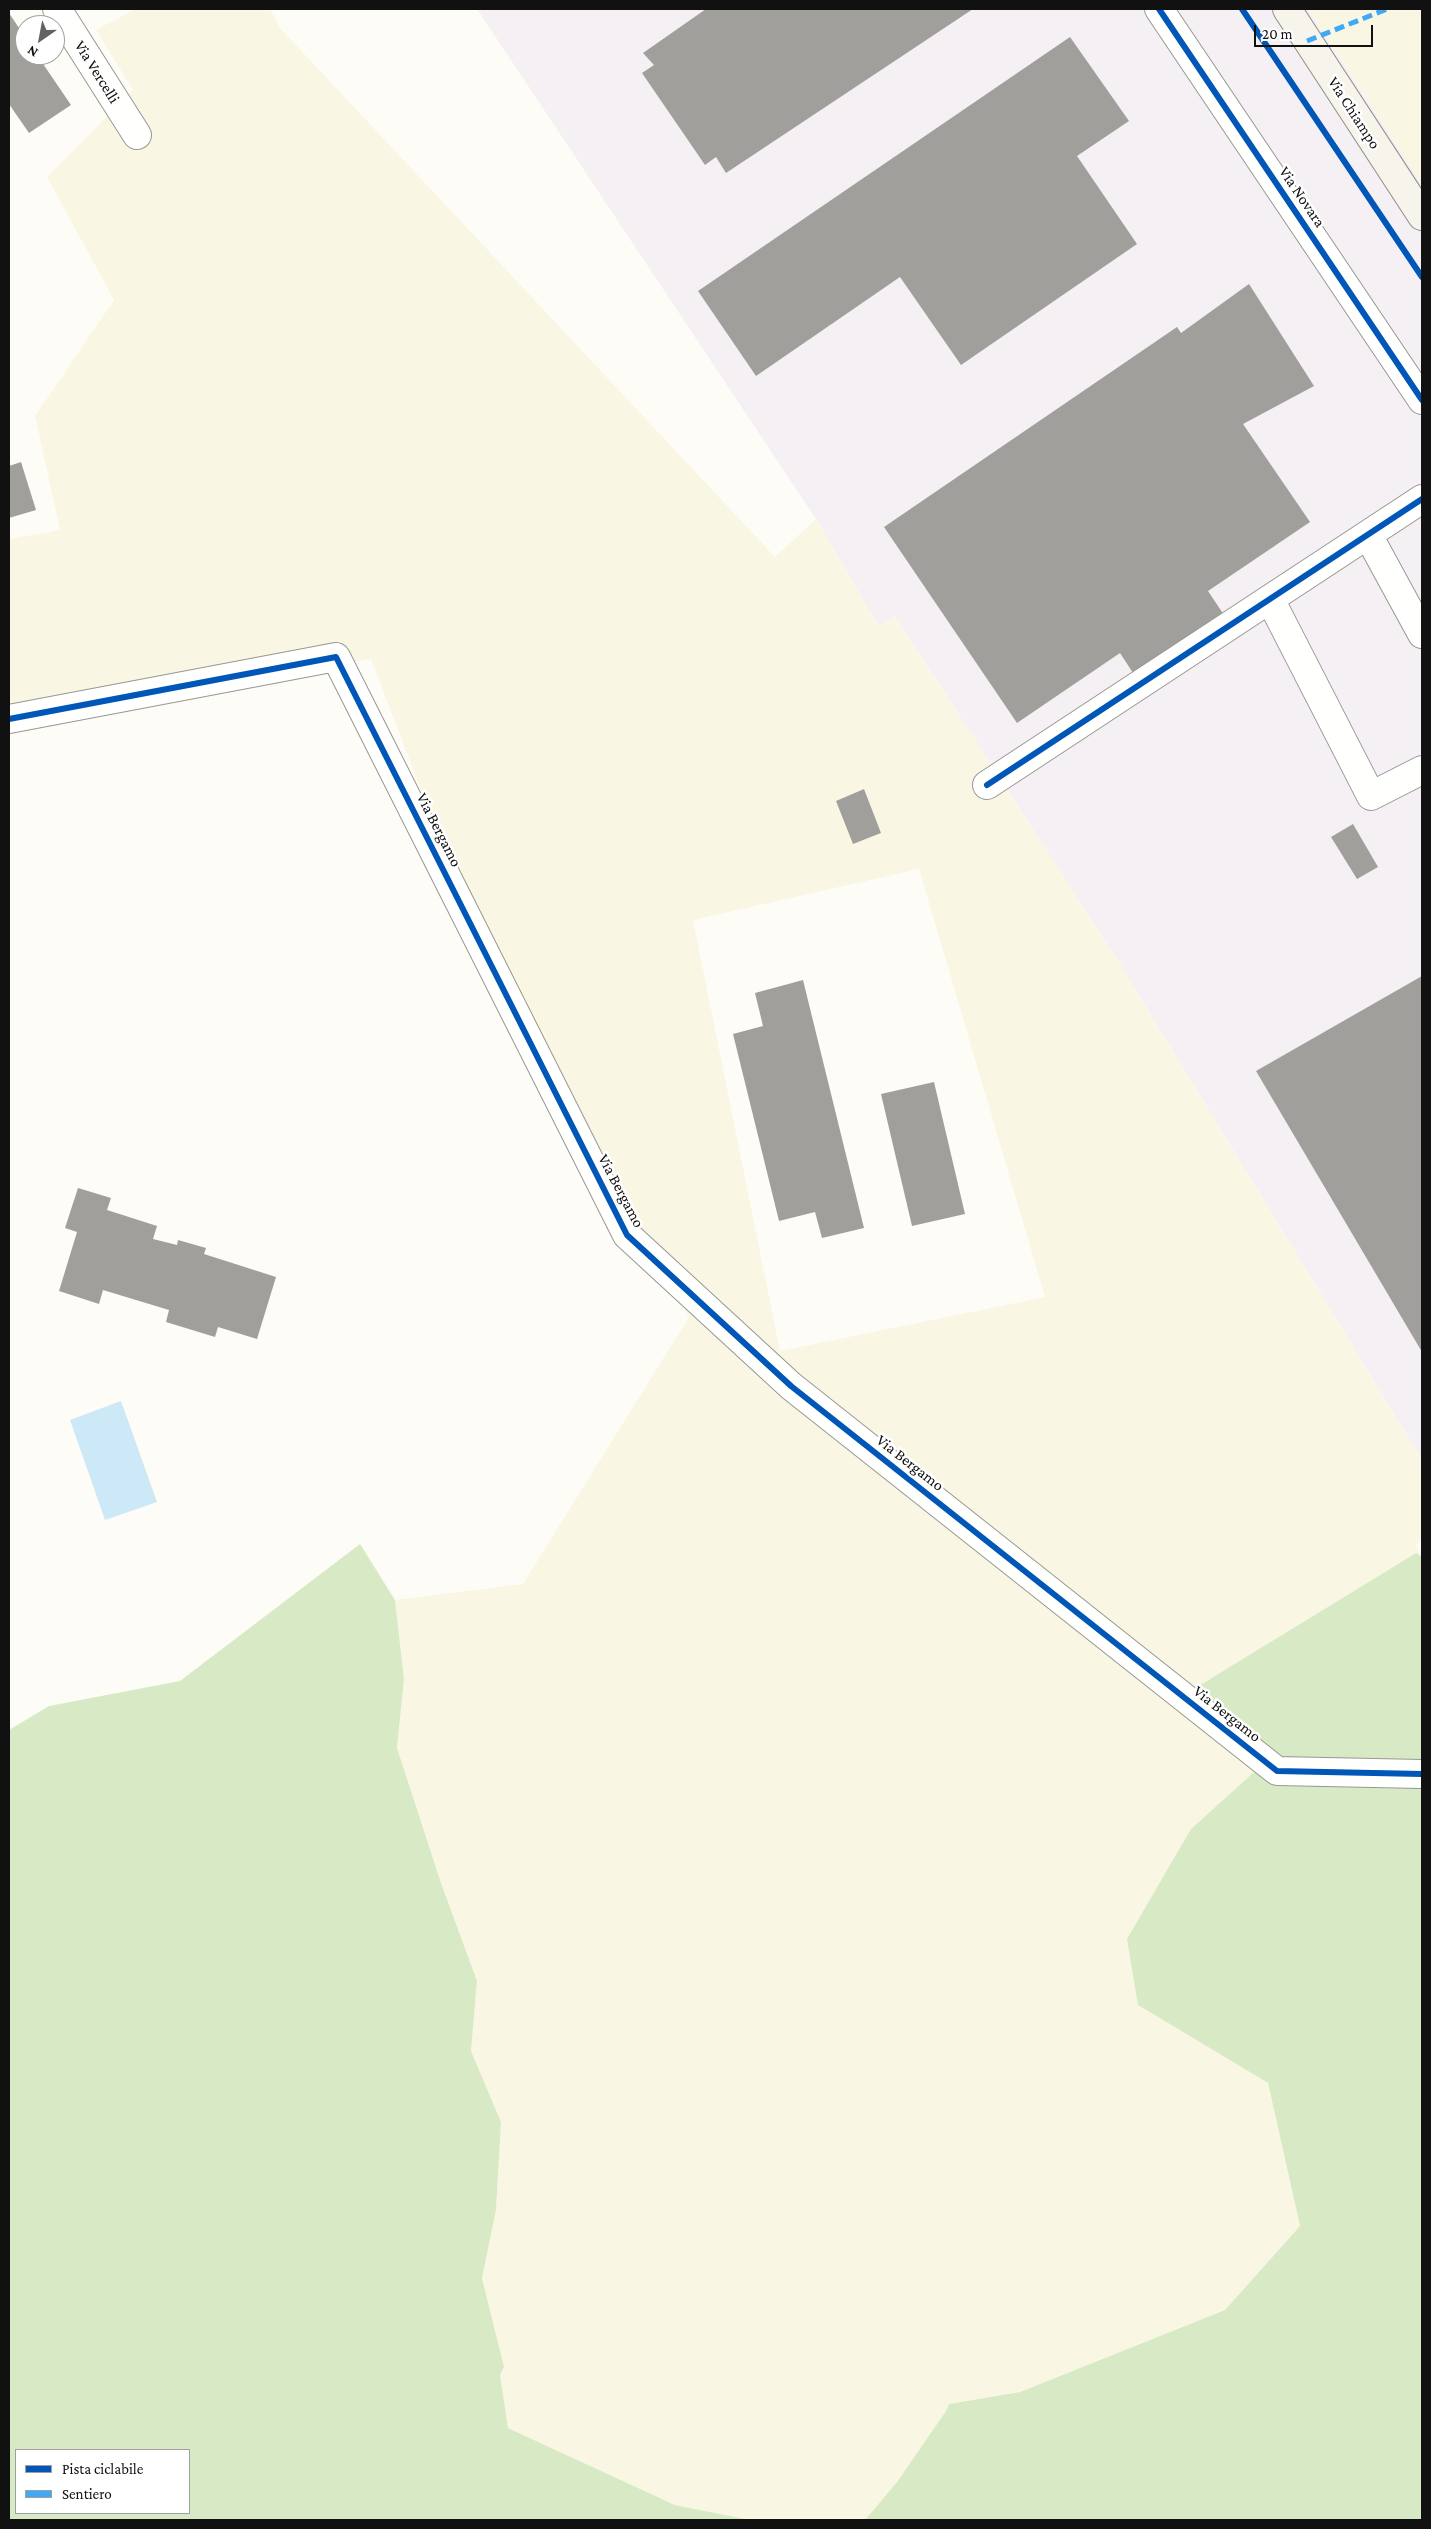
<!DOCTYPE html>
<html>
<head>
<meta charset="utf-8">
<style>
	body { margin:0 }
	#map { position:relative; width:1431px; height:2529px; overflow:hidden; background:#fdfcf7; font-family:"Crimson Pro",serif }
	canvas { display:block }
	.frame { position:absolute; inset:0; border:10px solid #111; pointer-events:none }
	.legend { position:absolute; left:15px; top:2449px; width:175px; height:65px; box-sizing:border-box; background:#fff; border:1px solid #a0a0a0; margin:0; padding:6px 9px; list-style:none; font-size:15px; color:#111 }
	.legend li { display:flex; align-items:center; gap:10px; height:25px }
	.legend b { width:25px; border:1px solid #a0a0a0 }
	.north { position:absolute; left:15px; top:15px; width:50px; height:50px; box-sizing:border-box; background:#fff; border:1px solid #a0a0a0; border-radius:50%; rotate:213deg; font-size:14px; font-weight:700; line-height:20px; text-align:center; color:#111 }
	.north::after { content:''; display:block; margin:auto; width:18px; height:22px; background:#646362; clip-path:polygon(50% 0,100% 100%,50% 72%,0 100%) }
	.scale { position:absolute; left:1254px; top:25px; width:119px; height:22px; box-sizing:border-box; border:2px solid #111; border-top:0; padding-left:6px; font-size:15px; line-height:18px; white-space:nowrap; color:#111; -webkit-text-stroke:4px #fff; paint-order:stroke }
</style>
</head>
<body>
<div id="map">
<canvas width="1431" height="2529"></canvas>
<div class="frame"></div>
<ul class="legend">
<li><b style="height:6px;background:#0057b8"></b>Pista ciclabile</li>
<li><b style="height:6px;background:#3fa9f5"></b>Sentiero</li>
</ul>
<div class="north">N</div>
<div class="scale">20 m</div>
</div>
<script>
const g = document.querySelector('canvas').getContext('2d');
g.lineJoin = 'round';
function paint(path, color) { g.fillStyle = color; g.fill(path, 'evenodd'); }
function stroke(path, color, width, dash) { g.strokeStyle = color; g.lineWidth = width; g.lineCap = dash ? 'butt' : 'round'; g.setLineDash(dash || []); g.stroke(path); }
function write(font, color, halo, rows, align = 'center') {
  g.font = font + ' "Crimson Pro",serif'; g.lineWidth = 5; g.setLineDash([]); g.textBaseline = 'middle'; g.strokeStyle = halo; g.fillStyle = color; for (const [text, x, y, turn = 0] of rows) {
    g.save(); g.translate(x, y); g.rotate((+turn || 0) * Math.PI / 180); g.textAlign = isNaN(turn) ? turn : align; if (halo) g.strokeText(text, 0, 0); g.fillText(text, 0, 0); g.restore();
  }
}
const industrial = new Path2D(`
	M477,9h831l114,175v1276l-306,-502 -221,-342 -16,11 -63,-108z`);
const farmland = new Path2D(`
	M135,9h135l10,19 495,529 41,-38 63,108 16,-11 221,342 306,502v79l-6,6 5,9 -5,-1 -237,145 75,74 -63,57 -53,176 130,78 32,143 -75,84 -205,82 -71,12 -3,7 -49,71 -32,38h-115l-75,-15 -167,-77 -8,-53 4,-8 -22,-89 14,-68 5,-88 -30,-71 6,-70 -36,-98 -44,-135 7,-69 -9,-79 128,-16 166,-267 -189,-320 -129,-338 -362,64v-184l51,-9 -25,-114 79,-116 -67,-123 86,-87 -37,-60zM919,869l126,428 -265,54 -87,-431z
	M1308,9h114v175z`);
const forest = new Path2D(`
	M360,1544l35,56 9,79 -7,69 44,135 36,98 -6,70 30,71 -5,88 -14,68 22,89 -4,8 8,53 167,77 75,15h-741v-790l40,-24 131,-25zM16,2450h173v63h-173z
	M1416,1553l6,3v964h-557l32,-38 49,-71 3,-7 71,-12 205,-82 75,-84 -32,-143 -130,-78 -11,-66 64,-110 63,-57 -75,-74z`);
const water = new Path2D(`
	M121,1401l36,101 -52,18 -35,-100z`);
const building = new Path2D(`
	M706,9h267l-247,164 -10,-16 -11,8 -63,-92 12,-8 -11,-12z
	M9,13l16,24v18h12l34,50 -42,28 -20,-29z
	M1070,37l59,84 -52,35 60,88 -176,121 -61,-88 -144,99 -58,-85z
	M1249,284l65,102 -71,38 67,98 -102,69 16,24 -89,61 -15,-23 -103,70 -133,-196 293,-200 4,6z
	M21,462l15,48 -27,8v-52z
	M864,789l17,44 -28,11 -17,-43z
	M1353,824l25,43 -21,12 -26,-42z
	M1422,976v376l-166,-281z
	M803,980l61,248 -42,10 -7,-26 -36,9 -46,-187 30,-8 -8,-33z
	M934,1082l31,132 -53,12 -31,-132z
	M78,1188l33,10 -4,12 50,16 -4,13 24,6 1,-5 28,8 -2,6 72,23 -19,62 -39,-12 -3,10 -49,-15 3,-12 -66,-20 -4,14 -40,-13 18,-59 -12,-4z`);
const street = new Path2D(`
	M57,9l80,126
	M1159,9l263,391
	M1368,535l54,99
	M1270,599l101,197 51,-26
	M9,719l327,-62 291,578 164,151 486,385 145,3
	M987,785l435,-286`);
const secondary = new Path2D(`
	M1287,9l135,207`);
const quiet = new Path2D(`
	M1307,41l80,-32`);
const cycleway = new Path2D(`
	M1159,9l263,391
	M1242,9l180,268
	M9,719l327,-62 291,578 164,151 486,385 145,3
	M987,785l435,-286`);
const streetNames = [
	["Via Vercelli",97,72,58],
	["Via Chiampo",1354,113,57],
	["Via Novara",1302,197,56],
	["Via Bergamo",439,830,63],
	["Via Bergamo",621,1191,62],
	["Via Bergamo",910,1463,38],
	["Via Bergamo",1227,1714,38]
];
paint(industrial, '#f5f0f3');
paint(farmland, '#f9f7e4');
paint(forest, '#d8eac5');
paint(water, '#cde8f7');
paint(building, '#a19f9c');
stroke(street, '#979795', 30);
stroke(secondary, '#8e8d8b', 30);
stroke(street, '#fffffe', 28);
stroke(secondary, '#f6f4eb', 28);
stroke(quiet, '#3fa9f5', 5, [10, 5]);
stroke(cycleway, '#0057b8', 6);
write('16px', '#111', '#fff', streetNames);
</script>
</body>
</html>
